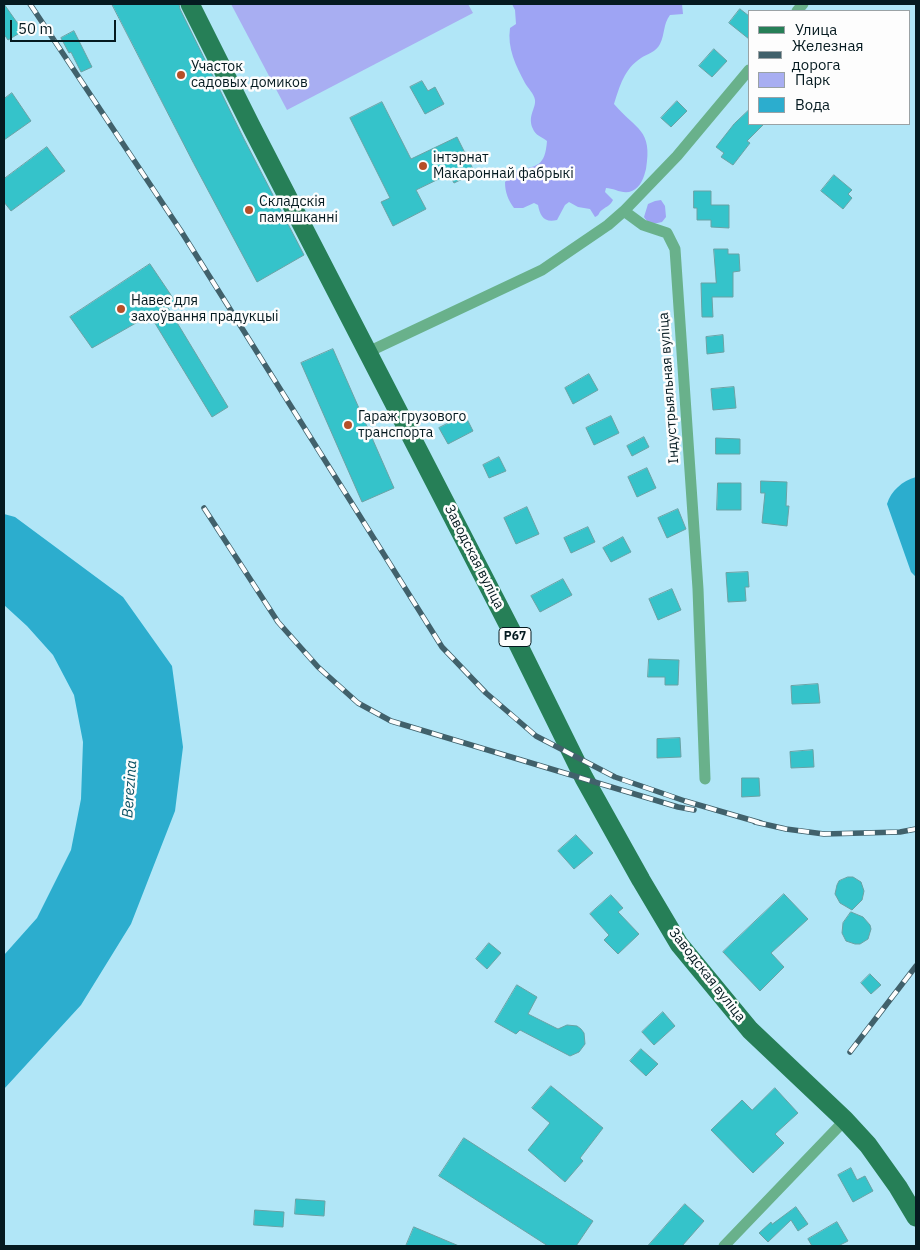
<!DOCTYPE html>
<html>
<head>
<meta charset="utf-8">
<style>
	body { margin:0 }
	#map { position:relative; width:920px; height:1250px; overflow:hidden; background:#b1e6f7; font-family:"IBM Plex Sans",sans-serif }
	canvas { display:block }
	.frame { position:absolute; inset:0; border:5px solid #051a20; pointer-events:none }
	.legend { position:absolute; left:748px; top:10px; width:162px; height:115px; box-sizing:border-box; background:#fdfdfd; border:1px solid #9aa2a5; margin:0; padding:6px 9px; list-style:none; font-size:15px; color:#051a20 }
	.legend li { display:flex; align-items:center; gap:10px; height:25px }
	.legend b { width:25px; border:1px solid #9aa2a5 }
	.scale { position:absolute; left:10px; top:20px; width:106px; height:22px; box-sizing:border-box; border:2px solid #051a20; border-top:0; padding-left:6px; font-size:15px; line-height:18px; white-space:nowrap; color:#051a20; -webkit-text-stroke:4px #fdfdfd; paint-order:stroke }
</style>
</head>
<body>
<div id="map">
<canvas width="920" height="1250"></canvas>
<div class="frame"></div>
<ul class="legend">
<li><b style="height:6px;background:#267f57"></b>Улица</li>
<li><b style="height:6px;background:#41616b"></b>Железная дорога</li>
<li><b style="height:14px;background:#a8aef2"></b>Парк</li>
<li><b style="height:14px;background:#2cadce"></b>Вода</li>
</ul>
<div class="scale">50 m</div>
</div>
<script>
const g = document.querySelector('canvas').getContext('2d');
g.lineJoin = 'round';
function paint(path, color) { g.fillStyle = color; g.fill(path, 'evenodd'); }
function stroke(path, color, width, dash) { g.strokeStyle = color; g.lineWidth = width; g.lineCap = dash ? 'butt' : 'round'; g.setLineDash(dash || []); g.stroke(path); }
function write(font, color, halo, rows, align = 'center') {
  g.font = font + ' "IBM Plex Sans",sans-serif'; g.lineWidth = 5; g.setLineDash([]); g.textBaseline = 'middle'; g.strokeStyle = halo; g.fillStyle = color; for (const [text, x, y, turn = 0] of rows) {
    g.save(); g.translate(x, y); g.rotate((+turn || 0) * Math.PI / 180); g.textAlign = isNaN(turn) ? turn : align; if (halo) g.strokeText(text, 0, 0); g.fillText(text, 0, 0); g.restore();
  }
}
const green = new Path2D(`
	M231,4h237l5,9 -186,97z`);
const forest = new Path2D(`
	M512,4h170l1,10 -13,1c-7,9 -5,19 -10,29 -4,8 -13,10 -19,14 -17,11 -21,28 -27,46 22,26 39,25 32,65 -2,8 -5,18 -14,22 -9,4 -18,-3 -26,-3l-1,4 8,8c-3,6 -6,6 -11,10 -4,3 -2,5 -7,7l-5,-8 -12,-2 -9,-5 -4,3 -8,15c-13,3 -17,-4 -19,-15l-4,-2 -11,5h-9c-6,-8 -9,-16 -9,-26l10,-11c22,-5 30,-4 32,-30 -5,-4 -12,-6 -14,-12 -6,-13 3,-20 2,-29 -1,-6 -7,-12 -10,-17 -9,-17 -18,-35 -15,-55l6,-4 -1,-14z
	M661,200l4,6 1,11 -4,5c-8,2 -13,3 -18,-5l4,-13 7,-3z`);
const water = new Path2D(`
	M916,477v100l-5,-5 -24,-68c4,-13 15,-23 29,-27z
	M4,514l11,3 108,80 49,69 11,81 -8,64 -44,113 -50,81 -77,84v-134l33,-37 34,-68 10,-51 2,-57 -9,-47 -21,-40 -26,-29 -23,-21z`);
const building = new Path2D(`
	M4,4l19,27 -15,9 -4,-6z
	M112,4h67l1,5 64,130 60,116 -47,27 -63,-118z
	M740,9l9,7v23l-20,-16z
	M74,31l18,36 -11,5 -10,-20 -2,1 -8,-15z
	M714,49l13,12 -15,16 -13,-11z
	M422,81l6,10 7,-4 9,17 -19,10 -15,-27z
	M12,93l19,28 -27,19v-41z
	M677,101l10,10 -16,16 -10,-9z
	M382,102l29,57 46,-22 18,36 -21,10 -5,-9 -33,16 10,19 -33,17 -12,-24 9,-4 -40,-80z
	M749,110v14h15l-17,17 3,2 -17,22 -12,-8 3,-4 -8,-6 18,-23z
	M47,147l18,24 -54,40 -7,-9v-23z
	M834,175l18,15 -4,4 4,4 -9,11 -22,-18z
	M694,191h17v14h18v23l-18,-1v-7h-14v-12h-3z
	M714,249h14v5h11l1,17 -7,1v25h-21l1,20h-11l-1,-34h15z
	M150,264l25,37 -8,5 61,101 -16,10 -62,-102 -58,33 -22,-31z
	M723,335l1,17 -17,2 -1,-17z
	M333,349l61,139 -32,14 -61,-139z
	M589,374l9,16 -25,14 -8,-16z
	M734,387l2,21 -23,2 -2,-21z
	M465,415l8,16 -25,13 -9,-16z
	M611,416l8,17 -25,12 -8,-17z
	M644,437l5,10 -17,9 -5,-10z
	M716,438l24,1v15h-24z
	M499,457l7,14 -17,7 -6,-13z
	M647,468l9,20 -19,9 -9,-20z
	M761,481l26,1 -1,24h3l-2,20 -25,-3 3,-30h-4z
	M718,483h23v27h-24z
	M527,507l12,27 -23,10 -12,-26z
	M678,509l8,20 -19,9 -9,-20z
	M588,527l7,15 -24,11 -7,-15z
	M623,537l8,15 -20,10 -8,-14z
	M748,572l1,15h-4l1,14 -18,1 -2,-29z
	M563,579l9,16 -32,17 -9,-16z
	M672,589l9,21 -23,10 -9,-21z
	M649,659l30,1 -1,25h-13v-8h-17z
	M818,684l2,19 -28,1 -1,-18z
	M680,738l1,19 -24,1v-19z
	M813,750l1,17 -23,1 -1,-16z
	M742,778h17l1,18 -18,1z
	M576,835l17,18 -19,16 -16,-18z
	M848,877h5l8,5 3,9 -2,9 -10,10 -12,-7 -5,-9 2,-9 2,-4z
	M784,894l24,25 -37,34 13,14 -24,24 -37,-39z
	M611,895l12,13 -5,4 21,22 -21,20 -14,-14 5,-5 -19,-21z
	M851,912l12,5 7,8 1,4 -3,10 -8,5h-5l-9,-3 -4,-8 1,-10z
	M489,943l12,10 -14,16 -11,-10z
	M870,974l11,11 -10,9 -10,-11z
	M517,985l20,12 -9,17 30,15 9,-4 10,1 4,3 3,4 1,11 -6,8 -9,4 -50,-26 -4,4 -21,-12z
	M663,1012l12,14 -21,19 -12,-13z
	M641,1049l17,15 -12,12 -16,-15z
	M551,1086l52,42 -23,30 3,3 -18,21 -37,-32 22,-27 -18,-15z
	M775,1088l23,25 -23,21 9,9 -31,30 -42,-43 31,-30 10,10z
	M464,1138l129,83 -17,25h-28l-109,-70z
	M851,1168l6,12 8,-4 8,15 -20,11 -15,-27z
	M296,1199l29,2 -1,15 -29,-2z
	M685,1204l19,17 -22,25h-34z
	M796,1207l12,17 -10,7 -7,-11 -23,22 -9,-9 12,-11 1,2z
	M255,1210l29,2 -1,15 -29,-2z
	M837,1222l11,19 -10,5h-26l-4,-7z
	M414,1227l45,19h-53z`);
const street = new Path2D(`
	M797,11l6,-7
	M368,352l174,-82 66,-45 16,-14
	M705,779l-7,-190 -23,-340 -8,-16 -24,-8 -19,-14 53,-55 72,-86
	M724,1246l121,-126`);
const primary = new Path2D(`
	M190,4l61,122 261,506 72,146 57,102 38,64 71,86 95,90 23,25 30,42 18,30`);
const rail = new Path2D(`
	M30,4l151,227 261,416 44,46 50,43 79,41 70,24 76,22
	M204,508l74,114 40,45 40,36 33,18 287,86 16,3
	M755,822l31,7 38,5 76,-2 16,-3
	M850,1052l66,-86`);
const markers = [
	[181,75,5,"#b64f28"],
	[423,166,5,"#b64f28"],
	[249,210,5,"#b64f28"],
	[121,309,5,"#b64f28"],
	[348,425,5,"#b64f28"]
];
const shields = [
	[515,637,32]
];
const shieldNames = [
	["Р67",515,637]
];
const poiNames = [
	["Участок",191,67],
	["садовых домиков",191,83],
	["інтэрнат",433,158],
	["Макароннай фабрыкі",433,174],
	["Складскія",259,202],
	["памяшканні",259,218],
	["Навес для",131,301],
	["захоўвання прадукцыі",131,317],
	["Гараж грузового",358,417],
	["транспорта",358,433]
];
const streetNames = [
	["Індустрыяльная вуліца",669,388,-94],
	["Заводская вуліца",474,557,63],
	["Заводская вуліца",707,975,52]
];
const waterNames = [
	["Berezina",130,789,-86]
];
paint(green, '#a8aef2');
paint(forest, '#9ea4f4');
paint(water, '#2cadce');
paint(building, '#35c3ca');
stroke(building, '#6aa2a5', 1);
stroke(street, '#69b18b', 11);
stroke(primary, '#267f57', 19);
stroke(rail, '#41616b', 5.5);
stroke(rail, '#fdfdfd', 4, [11]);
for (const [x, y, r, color] of markers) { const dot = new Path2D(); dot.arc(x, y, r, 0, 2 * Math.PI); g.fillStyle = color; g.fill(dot); stroke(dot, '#fdfdfd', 2); }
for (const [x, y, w] of shields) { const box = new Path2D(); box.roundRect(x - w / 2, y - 9.5, w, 19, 4); g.fillStyle = '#fdfdfd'; g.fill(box); stroke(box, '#051a20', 1); }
write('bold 12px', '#051a20', null, shieldNames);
write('14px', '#051a20', '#fdfdfd', poiNames, 'left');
write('14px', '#051a20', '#fdfdfd', streetNames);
write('italic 15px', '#0a5163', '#fdfdfd', waterNames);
</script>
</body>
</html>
